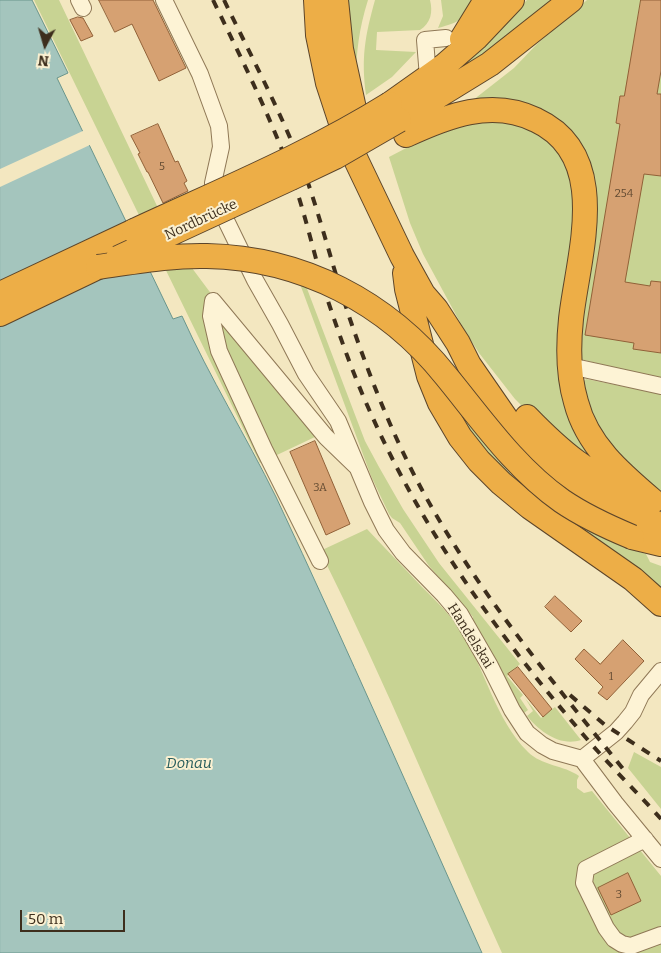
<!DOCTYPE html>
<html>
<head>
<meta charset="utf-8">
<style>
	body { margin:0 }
	#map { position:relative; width:661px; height:953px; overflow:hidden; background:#f3e7c0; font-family:Bitter,serif }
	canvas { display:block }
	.north { position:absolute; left:20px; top:20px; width:50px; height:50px; -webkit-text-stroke:4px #faf0d1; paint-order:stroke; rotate:186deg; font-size:14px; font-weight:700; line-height:20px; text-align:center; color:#3d2e1c }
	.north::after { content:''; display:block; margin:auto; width:18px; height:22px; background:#3d2e1c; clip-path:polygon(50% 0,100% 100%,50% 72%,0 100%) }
	.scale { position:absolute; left:20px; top:910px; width:105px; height:22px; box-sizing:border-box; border:2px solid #3d2e1c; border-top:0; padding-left:6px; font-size:15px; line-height:18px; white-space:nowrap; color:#3d2e1c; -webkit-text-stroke:4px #faf0d1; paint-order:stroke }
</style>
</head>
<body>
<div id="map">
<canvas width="661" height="953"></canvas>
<div class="north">N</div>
<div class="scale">50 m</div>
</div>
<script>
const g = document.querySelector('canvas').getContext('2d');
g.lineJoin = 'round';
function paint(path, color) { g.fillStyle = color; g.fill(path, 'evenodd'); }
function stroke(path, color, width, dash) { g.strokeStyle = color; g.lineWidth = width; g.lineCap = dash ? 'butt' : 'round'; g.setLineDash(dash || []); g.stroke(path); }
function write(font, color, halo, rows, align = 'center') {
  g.font = font + ' Bitter,serif'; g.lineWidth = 4; g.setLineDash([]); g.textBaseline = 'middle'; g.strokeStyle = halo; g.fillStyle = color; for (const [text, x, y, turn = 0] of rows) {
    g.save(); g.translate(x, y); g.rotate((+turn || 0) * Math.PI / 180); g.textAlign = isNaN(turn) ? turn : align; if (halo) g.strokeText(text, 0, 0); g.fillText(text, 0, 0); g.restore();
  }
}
const green = new Path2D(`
	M34,0h25l99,208 31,56 128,172 -57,27z
	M347,0h21c-9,29 -12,52 -12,82z
	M375,0h55c3,12 1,23 -10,30l-43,2 -1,18 40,2 -24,25 -26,18c-5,-37 -1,-59 9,-95z
	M441,0h36c-14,19 -16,22 -39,28l5,-12z
	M527,0h28l-81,65 -36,20 45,-40z
	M587,0h74v379l-81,-20 -2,-209 -110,-46 46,-36 23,-24z
	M493,122l28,3 27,14 18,21 12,38 -14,127 40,143 -57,-37 -32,-32 -36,-46 -17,-27 -39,-72 -13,-31 -21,-66 50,-26 28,-7z
	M300,284l6,2 59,155 14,26 24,42 36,54 81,101 -13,12 16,19 -3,3 8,12 -4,3 -51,-84v-12l-44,-51 -29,-43 -8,-5 -3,-4 -18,-38z
	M586,379l75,15v99l-58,-48 -22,-61z
	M444,394c23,27 44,56 69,82 37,37 83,62 133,78l4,8 11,4v25l-163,-120z
	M367,529c18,19 37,39 55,58 14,14 30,29 40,46 24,38 33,86 66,119 14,14 36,13 51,24l-2,4v8l7,5 8,-2 69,85v77h-159c-61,-134 -116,-270 -182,-402z
	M525,698l16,20 14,-11 26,33c-21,7 -42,-9 -54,-24l6,-5z
	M634,752l27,15v42l-33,-41z`);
const water = new Path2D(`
	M0,0h32l36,73 -11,5 116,241 9,-3c28,62 64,120 94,181 71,151 138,304 206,456h-482z`);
const pier = new Path2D(`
	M85,130l7,14 -92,43v-18z`);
const building = new Path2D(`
	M99,0h54l33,68 -27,13 -27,-57 -17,8z
	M641,0h20v71l-4,23h4v82l-17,-2 -19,108 25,4 1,-5 10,1v71l-28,-4 1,-6 -49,-8 35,-211 -4,-1 4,-27h4z
	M78,17l5,1 10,18 -12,5 -11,-21z
	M158,124l17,38 3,-1 9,20 -3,2 4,8 -25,12 -15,-31h-1l-9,-18 2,-1 -9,-17z
	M315,441l35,83 -24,11 -36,-83z
	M555,596l27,25 -11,11 -26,-25z
	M623,640l21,21 -37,39 -9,-7 5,-6 -28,-28 9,-10 16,15z
	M518,667l34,42 -9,8 -35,-43z
	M628,873l13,28 -30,14 -13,-27z`);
const minor = new Path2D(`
	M79,0l4,8
	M164,0l36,74 19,52 2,21 -8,36 4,19 38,78 25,44 26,50 32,47 34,81 14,28 17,23 41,42 16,19 30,52 22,44 15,23 15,12 11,6 29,8 33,44 46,56
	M428,77l-3,-37 21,-2
	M213,301l-2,15 8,35 45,98 56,112
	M213,301l113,136 30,29
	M570,366l91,20
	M582,759l34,-27 9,-10 8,-10 8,-17 20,-24
	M645,839l-59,30 -2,14 22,45 8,11 8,5 9,2 30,-11`);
const highway = new Path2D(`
	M316,0l2,35 10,48 19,58 55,115 21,38 13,15 22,34 11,22 38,55 36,37 38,31 23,13 57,24
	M336,0l5,49 19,87
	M462,39l24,-39
	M390,104l55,-39 31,-27 36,-38
	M399,120l91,-56 81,-64
	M406,135c41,-19 86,-37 130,-15 77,36 42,135 35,199 -3,28 -3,56 5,83 11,43 44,71 77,99
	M405,273l2,16 22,87 11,27 20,34 19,24 22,22 29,24 103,72 28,25
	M0,294l134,-63
	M0,314l98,-47
	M527,417c33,34 63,60 108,77
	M632,537l29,7`);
const rail = new Path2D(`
	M213,0c29,60 59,119 81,182 13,39 22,80 34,119 13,39 27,78 44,115 53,119 130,224 215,323 24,28 50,53 74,80
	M224,0c28,58 59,116 82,177 17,49 29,99 46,148 19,55 41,111 69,163 56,104 133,195 207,287
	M570,695l35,30 56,36`);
const highwayBridge = new Path2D(`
	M134,231c86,-40 176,-77 256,-127
	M118,258l175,-81 42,-20 64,-37
	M98,267c36,-5 73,-12 109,-11 95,2 180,46 239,120 36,44 69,92 116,125 22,15 46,26 70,36`);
const numberNames = [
	["5",162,167],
	["254",624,194],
	["3A",320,488],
	["1",611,677],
	["3",619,895]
];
const streetNames = [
	["Nordbrücke",201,220,-25],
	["Handelskai",470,636,58]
];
const waterNames = [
	["Donau",189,764]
];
paint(green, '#c8d393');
paint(water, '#a4c5bd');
stroke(water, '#69958c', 1);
paint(pier, '#f3e7c0');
paint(building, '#d6a172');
stroke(building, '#916138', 1);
stroke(minor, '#8f7856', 18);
stroke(highway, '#5c452a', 26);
stroke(minor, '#fdf3d5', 16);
stroke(highway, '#edae47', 24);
stroke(rail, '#3d2e1c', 4, [9, 9]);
stroke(highwayBridge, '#5c452a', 26, []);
stroke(highwayBridge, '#edae47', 24);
write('11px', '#634b32', null, numberNames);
write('14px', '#3d2e1c', '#faf0d1', streetNames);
write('italic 15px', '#295f5e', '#faf0d1', waterNames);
</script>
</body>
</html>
